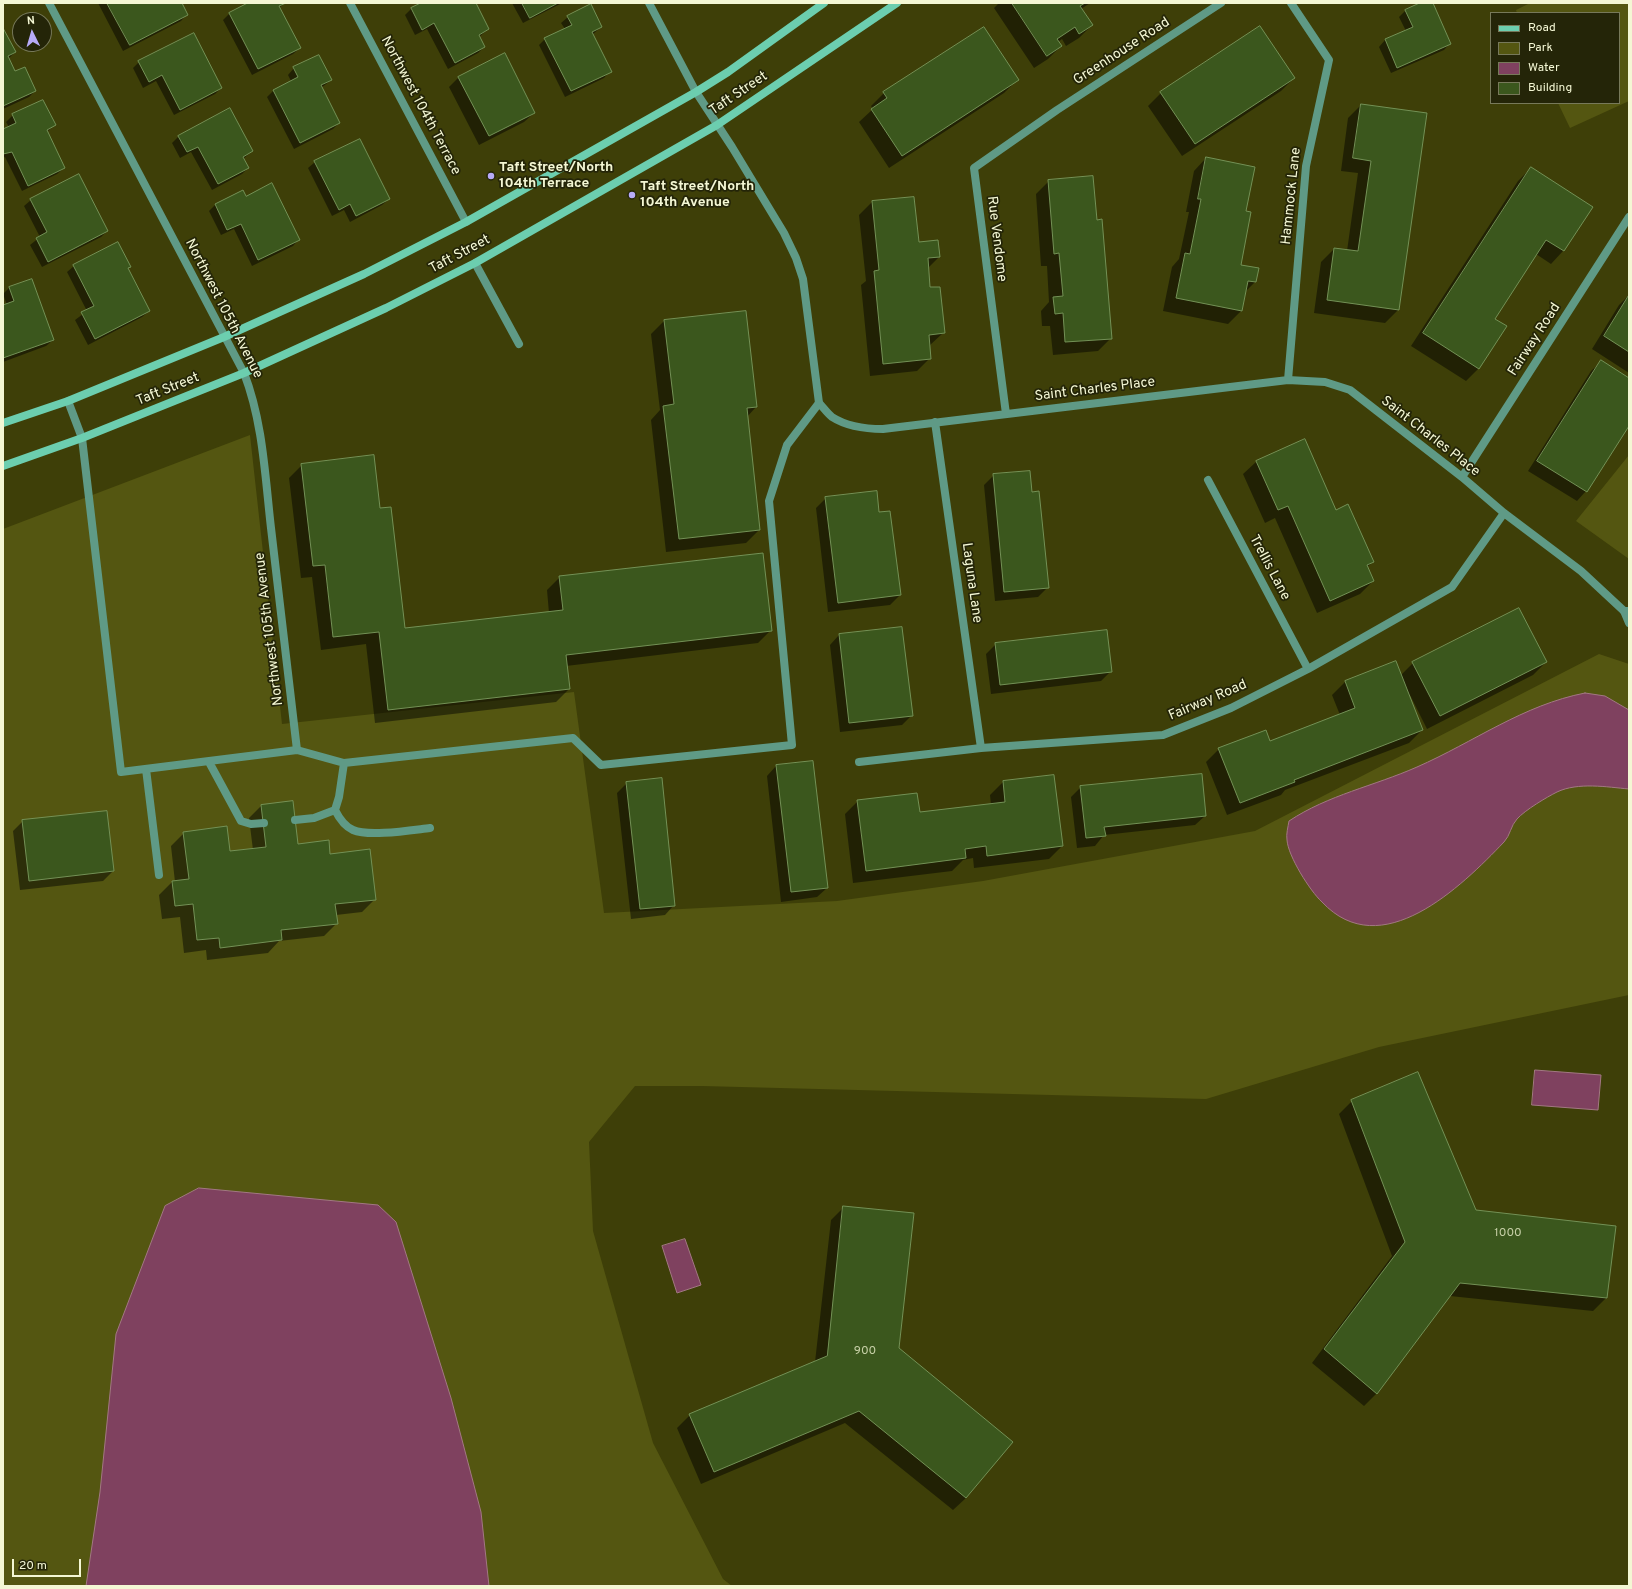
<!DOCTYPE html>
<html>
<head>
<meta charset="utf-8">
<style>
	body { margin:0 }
	#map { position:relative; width:1632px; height:1589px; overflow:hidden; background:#3e3f08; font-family:Overpass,sans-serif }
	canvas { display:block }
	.frame { position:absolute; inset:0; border:4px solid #f4f7d4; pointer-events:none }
	.legend { position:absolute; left:1490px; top:12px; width:130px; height:92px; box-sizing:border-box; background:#242508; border:1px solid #77795a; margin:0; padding:5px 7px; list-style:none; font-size:12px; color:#f4f7d4 }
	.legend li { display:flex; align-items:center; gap:8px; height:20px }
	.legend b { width:20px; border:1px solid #77795a }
	.north { position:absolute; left:12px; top:12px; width:40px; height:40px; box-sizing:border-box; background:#242508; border:1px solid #77795a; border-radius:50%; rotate:355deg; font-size:11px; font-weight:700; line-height:16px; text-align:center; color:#f4f7d4 }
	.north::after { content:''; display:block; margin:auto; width:14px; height:18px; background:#b7abf8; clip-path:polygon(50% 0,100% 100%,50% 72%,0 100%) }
	.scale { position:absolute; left:12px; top:1559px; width:69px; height:18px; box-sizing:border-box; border:2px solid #f4f7d4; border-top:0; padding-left:5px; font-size:12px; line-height:14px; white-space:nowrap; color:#f4f7d4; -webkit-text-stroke:3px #242508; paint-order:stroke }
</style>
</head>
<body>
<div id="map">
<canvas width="1632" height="1589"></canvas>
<div class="frame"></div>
<ul class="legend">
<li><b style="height:5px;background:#6cceaf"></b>Road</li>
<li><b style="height:11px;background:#545611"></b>Park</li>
<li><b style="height:11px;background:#7f415f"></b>Water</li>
<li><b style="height:11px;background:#3b571d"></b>Building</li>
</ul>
<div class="north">N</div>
<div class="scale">20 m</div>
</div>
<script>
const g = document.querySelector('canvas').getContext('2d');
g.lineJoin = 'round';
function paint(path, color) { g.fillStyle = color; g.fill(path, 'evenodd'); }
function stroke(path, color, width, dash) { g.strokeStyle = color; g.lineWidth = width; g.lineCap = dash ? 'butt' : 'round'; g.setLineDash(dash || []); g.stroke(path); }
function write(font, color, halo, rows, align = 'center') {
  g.font = font + ' Overpass,sans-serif'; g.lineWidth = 3.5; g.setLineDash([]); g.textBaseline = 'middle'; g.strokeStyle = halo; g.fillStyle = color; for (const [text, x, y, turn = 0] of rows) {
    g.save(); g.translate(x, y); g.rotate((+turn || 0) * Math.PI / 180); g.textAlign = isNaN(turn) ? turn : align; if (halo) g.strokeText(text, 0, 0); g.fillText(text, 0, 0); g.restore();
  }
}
const green = new Path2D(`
	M1530,3h99v98l-59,27 -12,-25h61v-90h-102l-1,-3z
	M250,435l32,289 292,-32 30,221 233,-12 146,-20 272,-50 344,-177 30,10v331l-250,52 -173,52 -504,-13h-67l-46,56 4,89 60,212 70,136 9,7h-729v-1057z
	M1629,455v104l-53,-38z`);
const water = new Path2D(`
	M1585,693l20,3 24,14v79c-22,-2 -51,-7 -72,3 -10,5 -32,18 -40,27 -6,6 -7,17 -13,23 -43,45 -123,123 -182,60 -12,-11 -34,-46 -35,-62 -1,-6 1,-13 2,-19 39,-26 85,-35 128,-54 57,-25 106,-62 168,-74z
	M1535,1070l66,5 -3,35 -66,-5z
	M199,1188l179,17 18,17 55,176 30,114 8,74h-403l14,-94 16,-158 49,-128z
	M685,1239l16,46 -24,8 -15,-47z`);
const shadow = new Path2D(`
	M98,3h83l6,11 -6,7 -58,30z
	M250,3h34l-5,5 21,40 -7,6 -41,21 -29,-55 7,-7z
	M423,3h52l13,26 -9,8 5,10 -6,6 -30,16 -21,-40 -12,6 -10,-20 6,-6z
	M512,3h50l-39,20z
	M999,3h91l-9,6 11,16 -13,13 -13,8 -4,-7 -4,3 3,4 -13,13 -14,9 -40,-60z
	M1423,3h9l18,40 -6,7 -53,23 -12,-26 6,-7 21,-9 -7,-14 7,-7z
	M568,17l33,10 -9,8 18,36 -6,7 -39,19 -26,-52 6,-6 20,-10 -4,-6z
	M3,29l12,23 -7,7 7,14 20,18 -6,6 -26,12z
	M139,62l82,26 -6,6 -41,21 -18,-34 -13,7 -10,-20z
	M294,68l37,12 -10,8 18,35 -6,6 -39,20 -27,-52 6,-6 18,-10 -3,-6z
	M459,77l75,36 -10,9 -45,23 -30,-58z
	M1294,78l-13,13 -99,65 -34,-50 13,-13z
	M1017,80l-13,13 -115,75 -30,-46 14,-13 -2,-3 13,-13z
	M1361,105l37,205 -13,13 -71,-10 7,-51 13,-13 13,2 11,-78 -17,-2 7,-53z
	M230,109l22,42 -9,8 5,9 -6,6 -30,16 -21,-38 -11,6 -8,-15 6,-6z
	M13,115l41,10 -7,7 17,36 -7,6 -35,17 -17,-34 -2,1v-28l6,-3 -3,-5z
	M1206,158l39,54 -5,53 15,17 -10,10 -4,19 -13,13 -65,-13 9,-44 7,-8 10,-47h-3l8,-41z
	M315,162l74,37 -7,6 -32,17 -6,-12 -12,6 -24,-48z
	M1531,168l61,39 -29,44 -12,13 -15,-10 -42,65 -15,49 -13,13 -55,-35 107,-165z
	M1049,181l47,40 15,117 -13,13 -45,4 -3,-29h-8l-1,-15 8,-9 -2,-36h-6l-5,-72z
	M245,197l54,42 -6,7 -41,20 -18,-37 -13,6 -12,-24 6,-6z
	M31,200l76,31 -6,6 -59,30 -12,-22 10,-8 -16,-31z
	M872,202l46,41 21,14 -11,11 2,21 13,44 -14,13 1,12 -13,13 -47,5 -9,-91 5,-4 -7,-66z
	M74,266l56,1 -3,2 22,42 -7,6 -54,28 -13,-25 12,-9 -20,-39z
	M31,280l22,60 -7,6 -43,16v-56l4,-1 -4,-11 6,-6z
	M1629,295v78l-37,-24 27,-44z
	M746,312l10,95 -9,10 12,113 -13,13 -80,9 -15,-132 9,-10 -9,-76 13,-13z
	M1601,362l28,17v45l-43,67 -9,10 -49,-30 63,-100z
	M1256,462l80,49 37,51 -6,5 6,14 -13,13 -43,19 -42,-95 -10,5 -22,-49z
	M302,465l77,45 25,120 145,-17 -2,-23 13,-13 211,53 -13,13 -192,23 3,23 -13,13 -181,21 -9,-79 -45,6 -9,-73 -11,1 -12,-100z
	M994,475l37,18 17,94 -10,10 -43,4 -11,-116z
	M826,498l52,15 22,82 -10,10 -62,7 -12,-104z
	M839,635l72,81 -9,9 -62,7 -10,-87z
	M996,644l115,27 -10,10 -110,13 -5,-40z
	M1546,662l-13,13 -106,54 -17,-34h-2l14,35 -13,13 -124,47 -4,5 -54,20 -21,-53 13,-13 51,-6 70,-28 -8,-20 13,-13 51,-19 5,12 12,-12z
	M776,766l51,122 -10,9 -36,5 -14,-126z
	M1053,776l9,70 -13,13 -75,9 -1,-10 -10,2 -11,11 -99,12 -8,-69 13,-13 61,13 72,-9 -1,-10 13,-13z
	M627,783l47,122 -9,10 -34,4 -14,-126z
	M1081,787l124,29 -10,9 -91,10 -9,11 -18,2 -6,-51z
	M262,805l35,40 33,10 45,44 -13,13 -26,3 1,8 -13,13 -45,5 -11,12 -61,7 -1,-10 -22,3 -4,-36 -18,2 -3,-24 13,-13h3l-4,-36 13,-13 45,19 24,-2 -4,-32z
	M23,821l90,50 -10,10 -83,9 -7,-59z
	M1352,1101l124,110 139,16 -9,71 -13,13 -143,-15 -73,97 -13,13 -52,-43 80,-107 -53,-142z
	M844,1207l54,142 68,149 -13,12 -108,-87 -144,61 -24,-56 13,-13 125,-53 16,-142z`);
const building = new Path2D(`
	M107,3h75l6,12 -58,30z
	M248,3h38l-7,3 22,42 -43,21 -29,-56z
	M421,3h55l13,26 -10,6 6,12 -30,16 -21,-40 -12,7 -11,-22z
	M522,3h36l-28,15z
	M1012,3h73l-5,3 13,19 -14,9 -4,-7 -18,12 5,7 -15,10z
	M1420,3h13l18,41 -54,24 -12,-29 28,-12 -8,-17z
	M591,4l11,23 -10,5 20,40 -41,19 -27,-53 28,-13 -5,-9z
	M1260,26l35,52 -100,66 -35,-52z
	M984,27l35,53 -117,76 -31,-47 16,-11 -4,-6z
	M3,28l13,24 -8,4 7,15 10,-4 11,24 -33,15z
	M194,33l28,55 -42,22 -18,-35 -13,7 -11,-21z
	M505,53l30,60 -46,23 -31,-59z
	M319,55l13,25 -11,5 19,38 -40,20 -27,-53 25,-13 -5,-10z
	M43,100l13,25 -9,5 18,38 -37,18 -16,-34 -9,2v-25l13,-6 -4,-9z
	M1361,104l66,9 -28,197 -72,-10 7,-52 24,3 13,-90 -18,-3z
	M230,108l23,43 -10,6 6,11 -31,16 -20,-37 -11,5 -9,-16z
	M360,139l30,60 -34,17 -6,-12 -11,6 -25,-49z
	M1206,157l49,10 -9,44 5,1 -10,53 18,3 -3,14 -8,-1 -6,30 -66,-13 9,-45 5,1 11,-55h-3z
	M1531,167l62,40 -29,44 -18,-11 -51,79 12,7 -28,43 -56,-36z
	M79,174l29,57 -60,31 -12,-24 11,-6 -17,-33z
	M1093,176l4,44 5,-1 10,120 -47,3 -2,-29 -8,1 -2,-17 10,-1 -4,-43 -5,1 -6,-74z
	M272,183l28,57 -42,20 -17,-36 -14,6 -12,-26 28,-14 3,6z
	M914,197l5,45 19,-2 2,17 -12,1 2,29h10l5,46 -16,2 2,24 -48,5 -9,-93 5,-1 -7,-69z
	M118,242l13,25 -3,1 22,43 -55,28 -14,-27 13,-6 -21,-41z
	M32,279l22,61 -51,18v-53l11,-4 -5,-14z
	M1629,295v57l-25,-16z
	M746,311l11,96 -10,1 13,122 -81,9 -16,-133 11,-2 -10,-84z
	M1601,360l28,18v48l-42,66 -50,-31z
	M1305,439l31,71 12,-6 26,58 -7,3 7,16 -44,20 -42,-95 -10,4 -22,-49z
	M374,455l6,53 11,-1 14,121 158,-18 -4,-34 204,-23 9,78 -206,24 4,34 -182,21 -9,-78 -46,5 -8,-72 -12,1 -12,-102z
	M1030,471l2,21 7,-1 10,97 -45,4 -11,-118z
	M877,491l2,21 11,-1 11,84 -63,8 -13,-106z
	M1519,608l28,54 -107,54 -28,-54z
	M902,627l11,89 -64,7 -10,-89z
	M1107,630l5,42 -112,13 -5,-42z
	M1396,661l27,69 -129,50 1,2 -55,21 -22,-55 48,-18 4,11 85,-33 -10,-27z
	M813,761l15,127 -37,4 -15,-127z
	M1202,774l4,42 -102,11 2,9 -20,2 -6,-52z
	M1054,775l9,71 -76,10 -1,-10 -21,3 1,9 -100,13 -9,-71 60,-7 3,19 85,-10 -2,-21z
	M662,778l13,128 -35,3 -14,-127z
	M293,801l5,43 31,-4 1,14 40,-5 6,51 -41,4 3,20 -57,6 1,10 -62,8 -1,-10 -22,2 -4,-36 -18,2 -3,-25 17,-2 -6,-47 44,-6 3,25 36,-4 -5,-42z
	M107,811l7,60 -85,10 -7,-61z
	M1418,1072l58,138 140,16 -9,72 -147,-15 -83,111 -53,-45 81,-107 -54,-142z
	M843,1206l71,7 -15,135 114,94 -47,56 -107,-87 -145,61 -25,-58 138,-58z`);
const lane = new Path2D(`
	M475,263l44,81
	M82,438l39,334 176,-22 47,13 229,-25 28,27 191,-20 -23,-244 18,-56 32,-42
	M1629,611h-5l5,12
	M209,762l32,59 10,3 13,-1
	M146,769l13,106
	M335,810c4,8 9,16 18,20 16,7 59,0 77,-2
	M295,820l19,-2 21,-8 4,-13 5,-34`);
const street = new Path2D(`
	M49,3l195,370c19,49 21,103 27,155 9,74 18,148 26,222
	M350,3l116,219
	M649,3l47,89 36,55 52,86 12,25 7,21 16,124c4,4 8,10 13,14 14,9 34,12 51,12l405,-49 37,2 25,8 112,87 42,36 77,58 43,40
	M1288,380l18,-214 23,-106 -38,-57
	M68,401l14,37
	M1006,414l-32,-246 83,-58 164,-107
	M935,422l46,326
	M1462,477l167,-260
	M1208,480l100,189
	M859,762l122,-14 182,-13 68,-27 77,-39 144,-82 52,-74`);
const secondary = new Path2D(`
	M3,423l65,-22 156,-64 140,-63 102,-52 230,-130 32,-20 96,-69
	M3,466l79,-28 162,-65 142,-65 89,-45 242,-138 180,-122`);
const markers = [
	[491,176,4,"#b7abf8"],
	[632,195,4,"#b7abf8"]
];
const numberNames = [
	["1000",1508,1234],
	["900",865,1352]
];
const streetNames = [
	["Greenhouse Road",1122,52,-33],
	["Taft Street",739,94,-34],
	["Northwest 104th Terrace",420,106,62],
	["Hammock Lane",1292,196,-84],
	["Rue Vendome",996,239,83],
	["Taft Street",460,255,-28],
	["Northwest 105th Avenue",223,309,63],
	["Fairway Road",1535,340,-57],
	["Taft Street",168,390,-22],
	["Saint Charles Place",1095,390,-7],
	["Saint Charles Place",1430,437,38],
	["Trellis Lane",1269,568,62],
	["Laguna Lane",971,583,82],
	["Northwest 105th Avenue",270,629,-97],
	["Fairway Road",1208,701,-23]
];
const poiNames = [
	["Taft Street/North",499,168],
	["104th Terrace",499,184],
	["Taft Street/North",640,187],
	["104th Avenue",640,203]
];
paint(green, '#545611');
paint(water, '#7f415f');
stroke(water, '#a27882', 1);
paint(shadow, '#0007');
paint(building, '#3b571d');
stroke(building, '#739156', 1);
stroke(lane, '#5f9a86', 8);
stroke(street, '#5f9a86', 8);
stroke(secondary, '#6cceaf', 8);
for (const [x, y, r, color] of markers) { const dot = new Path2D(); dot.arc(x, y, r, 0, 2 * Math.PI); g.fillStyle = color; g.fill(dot); stroke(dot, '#242508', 1.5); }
write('12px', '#c6cfa6', null, numberNames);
write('14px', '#f4f7d4', '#242508', streetNames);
write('bold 14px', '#f4f7d4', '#242508', poiNames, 'left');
</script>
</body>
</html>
